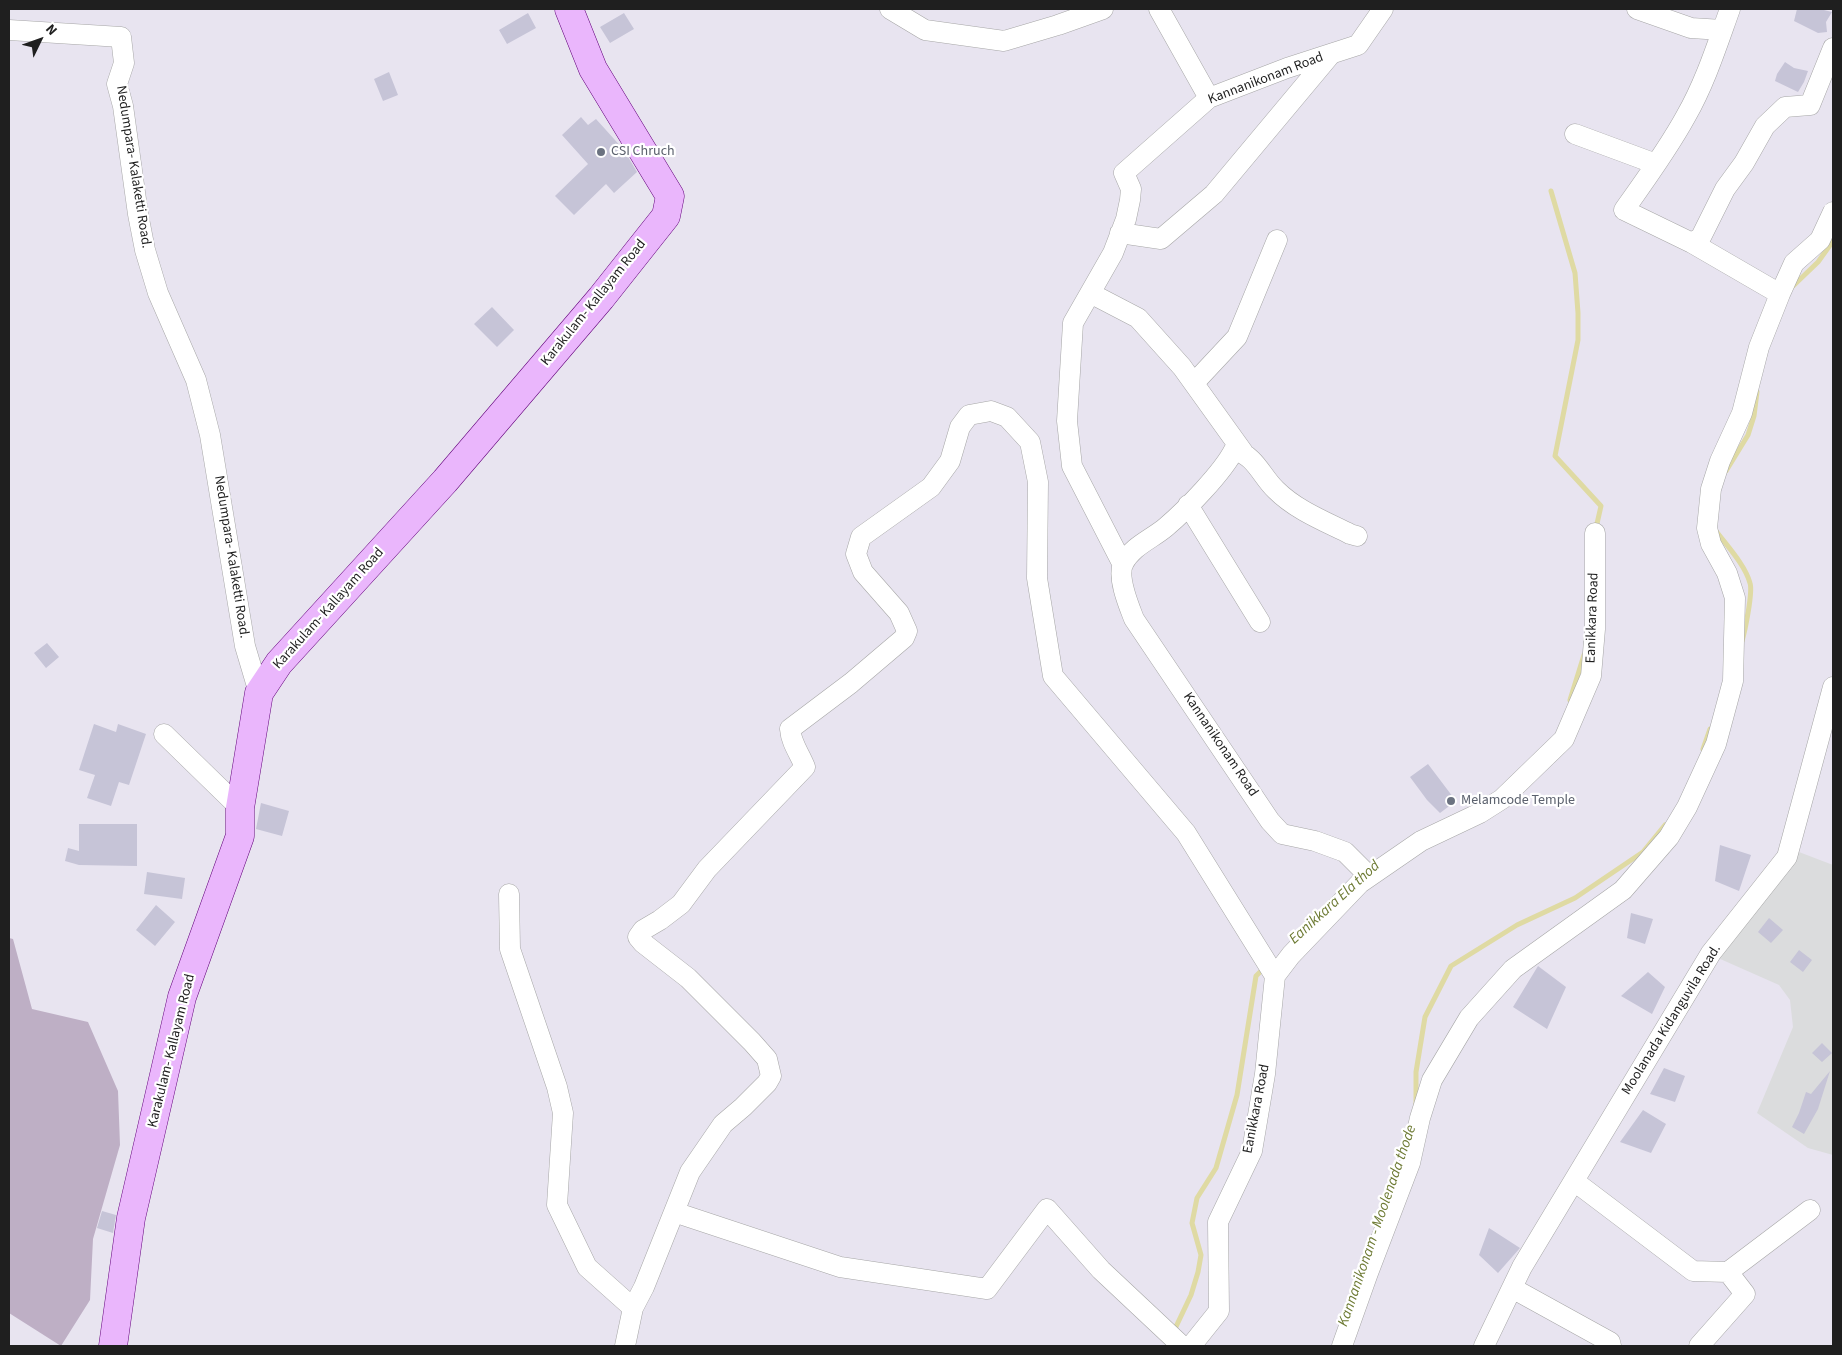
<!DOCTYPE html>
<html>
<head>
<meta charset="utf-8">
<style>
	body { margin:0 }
	#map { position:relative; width:1842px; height:1355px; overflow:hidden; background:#e8e4f0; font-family:"Source Sans 3",sans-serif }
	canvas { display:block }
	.frame { position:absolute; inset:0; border:10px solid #1f1f1f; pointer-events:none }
	.north { position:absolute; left:15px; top:15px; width:50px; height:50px; -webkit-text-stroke:4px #fff; paint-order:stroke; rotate:48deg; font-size:14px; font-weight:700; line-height:20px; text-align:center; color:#1f1f1f }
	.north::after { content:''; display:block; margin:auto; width:18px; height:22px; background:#1f1f1f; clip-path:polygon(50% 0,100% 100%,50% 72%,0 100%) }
</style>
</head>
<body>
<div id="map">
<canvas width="1842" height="1355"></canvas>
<div class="frame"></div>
<div class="north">N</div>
</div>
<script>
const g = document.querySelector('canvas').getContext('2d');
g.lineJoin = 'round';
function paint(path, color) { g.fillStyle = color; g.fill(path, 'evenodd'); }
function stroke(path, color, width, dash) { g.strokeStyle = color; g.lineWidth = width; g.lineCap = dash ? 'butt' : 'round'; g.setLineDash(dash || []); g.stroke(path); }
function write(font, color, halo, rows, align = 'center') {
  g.font = font + ' "Source Sans 3",sans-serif'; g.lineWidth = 4.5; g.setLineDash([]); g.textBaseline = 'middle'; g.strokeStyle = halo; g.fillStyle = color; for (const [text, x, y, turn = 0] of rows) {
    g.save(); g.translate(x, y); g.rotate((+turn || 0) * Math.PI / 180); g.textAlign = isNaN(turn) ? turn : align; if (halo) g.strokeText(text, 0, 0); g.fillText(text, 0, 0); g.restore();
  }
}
const residential = new Path2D(`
	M1799,852l34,13v290l-25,-7 -51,-35 36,-86 -3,-27 -11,-15 -61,-27z`);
const construction = new Path2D(`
	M9,938l4,1 19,70 56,13 30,69 2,54 -27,94 -3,61 -29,46 -52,-33z`);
const stream = new Path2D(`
	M1551,191l24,82 3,40v27l-23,116 46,50 -5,22
	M1792,287l26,-25 15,-21
	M1726,471l22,-36 6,-19 3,-24
	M1716,531c12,16 29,34 34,52 3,9 -5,48 -8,58
	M1570,700l14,-45
	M1703,749l7,-20
	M1416,1104v-32l9,-55 26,-51 66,-41 58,-27 68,-46 22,-27
	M1173,1333l18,-38 7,-23 3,-17 -9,-32 5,-25 19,-30 21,-73 19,-119 9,-9`);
const building = new Path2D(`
	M1797,9h23l12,3 -6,10 1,10 -9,1 -24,-12z
	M528,13l8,15 -29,16 -8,-14z
	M624,13l10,16 -24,14 -10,-16z
	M1785,62l9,6 14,3 -4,11 -6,10 -23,-11 2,-7z
	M389,72l9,23 -15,6 -9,-22z
	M581,117l7,8 8,-6 28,31 13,22 -23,21 -8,-9 -32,31 -19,-19 33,-32 -26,-29z
	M492,307l22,23 -17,17 -23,-23z
	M47,643l12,14 -13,11 -12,-15z
	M94,724l22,8 2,-8 28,10 -17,51 -10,-3 -8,24 -24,-8 8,-23 -16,-5z
	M1428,764l28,37 -16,12 -13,-13 -17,-23z
	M261,803l28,8 -7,25 -26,-7z
	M79,824h58v42l-58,-1 -14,-4 3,-13 11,3z
	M1720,845l31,10 -12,36 -24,-10z
	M147,872l38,6 -3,21 -38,-5z
	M156,905l19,17 -20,24 -19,-16z
	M1631,913l22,6 -8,25 -18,-6z
	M1769,918l14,12 -12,13 -13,-11z
	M1799,950l13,10 -9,12 -13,-10z
	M1538,966l28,21 -19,42 -34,-22z
	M1648,972l17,15 -13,27 -31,-18z
	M1822,1043l10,10 -10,9 -10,-9z
	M1664,1068l21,8 -10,26 -25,-8z
	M1830,1071l-12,38 -14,25 -12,-7 7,-14 7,-21 5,2z
	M1643,1110l23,14 -15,29 -31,-11z
	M102,1211l14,4 -3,18 -16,-5z
	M1489,1228l31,20 -22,25 -19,-18z`);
const street = new Path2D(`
	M890,9l35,21 79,11 54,-16 45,-16
	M1159,9l50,89
	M1637,9l54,19 31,2
	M1730,9c-13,36 -25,74 -44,107 -18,33 -40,63 -62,94l68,33 9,-6 24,-48 19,-26 21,-37 20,-19 25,-2 23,-57
	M9,30l112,7 3,26 -7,21 6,22 15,108 7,36 13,43 38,87 14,55 35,211 14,47
	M1575,134l81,30
	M1120,233l41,6 53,-45 117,-140
	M1692,243l88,51
	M1090,293l48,25 44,49 61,85
	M1194,383l43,-46 40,-97
	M1188,505l72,117
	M1357,536l-7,-2c-26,-13 -54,-24 -74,-44 -15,-14 -20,-34 -42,-40 -11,22 -48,60 -68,77 -14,12 -34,19 -43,37 -6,14 6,42 11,55l136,202 12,13 33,7 30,11 24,24
	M1123,565l-51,-99 -5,-45 6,-98 40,-70 13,-34 4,-19 1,-11 -7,-16 85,-75 78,-30 71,-23 25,-36
	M164,734l76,74
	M509,894l1,55 47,138 6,26 -6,92 30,62 46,41 11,-21 46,-115 33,-48 20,-17 24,-24 4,-7 -4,-17 -15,-17 -64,-64 -45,-35 -5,-6 5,-7 17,-10 21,-16 26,-35 98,-102c-5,-13 -14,-24 -15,-38l61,-46 53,-45 3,-7 -8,-18 -36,-41 -7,-18 5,-17 70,-50 19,-26 10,-34 9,-12 22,-4 16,6 23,25 8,40 -1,96 16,98 133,157 89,143 -10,98 -13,77 -34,71 1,89 -28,35
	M1275,976l16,-21 69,-72 61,-42 59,-28 22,-14 62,-60 27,-63 4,-47v-96
	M1574,1181l119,90 35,1 82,-62
	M674,1212l166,55 147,22 60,-80 54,61 81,76
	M1512,1288l98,54 1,4
	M625,1346l8,-38
	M1342,1346l26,-73 42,-110 10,-45 12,-38 37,-62 44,-49 110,-79 46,-53 18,-30 29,-63 17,-63 2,-83 -8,-25 -16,-29 -4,-16 4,-39 9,-28 22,-48 17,-66 21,-53 14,-31 26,-23 13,-28
	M1484,1346l38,-79 189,-314 76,-96 46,-170
	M1699,1346l46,-52 -17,-22`);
const secondary = new Path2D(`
	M113,1346l18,-128 51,-221 58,-161v-28l19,-115 20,-30 166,-182 156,-183 65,-82 4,-20 -77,-127 -24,-60`);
const markers = [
	[601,152,5,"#6b7280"],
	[1451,801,5,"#6b7280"]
];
const streetNames = [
	["Kannanikonam Road",1266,79,-21],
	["Nedumpara- Kalaketti Road.",133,167,81],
	["Karakulam- Kallayam Road",594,303,-51],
	["Nedumpara- Kalaketti Road.",231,557,81],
	["Karakulam- Kallayam Road",329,609,-48],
	["Eanikkara Road",1593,618,-88],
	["Kannanikonam Road",1220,745,56],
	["Moolanada Kidanguvila Road.",1672,1020,-58],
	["Karakulam- Kallayam Road",172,1051,-76],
	["Eanikkara Road",1257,1109,-79]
];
const worshipNames = [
	["CSI Chruch",611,152],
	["Melamcode Temple",1461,801]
];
const waterNames = [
	["Eanikkara Ela thod",1335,903,-42],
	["Kannanikonam - Moolenada thode",1378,1226,-71]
];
paint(residential, '#dbdcdd');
paint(construction, '#beafc5');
stroke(stream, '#dfdaa3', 5);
paint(building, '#c6c4d7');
stroke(street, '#a6a6a6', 21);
stroke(secondary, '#62007b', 29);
stroke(street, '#fff', 20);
stroke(secondary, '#eab6fc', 28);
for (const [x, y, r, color] of markers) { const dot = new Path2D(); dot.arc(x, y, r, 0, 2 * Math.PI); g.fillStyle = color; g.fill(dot); stroke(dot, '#fff', 2); }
write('14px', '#1f1f1f', '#fff', streetNames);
write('14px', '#5b616d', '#fff', worshipNames, 'left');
write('italic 15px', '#6d7a33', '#fff', waterNames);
</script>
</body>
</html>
